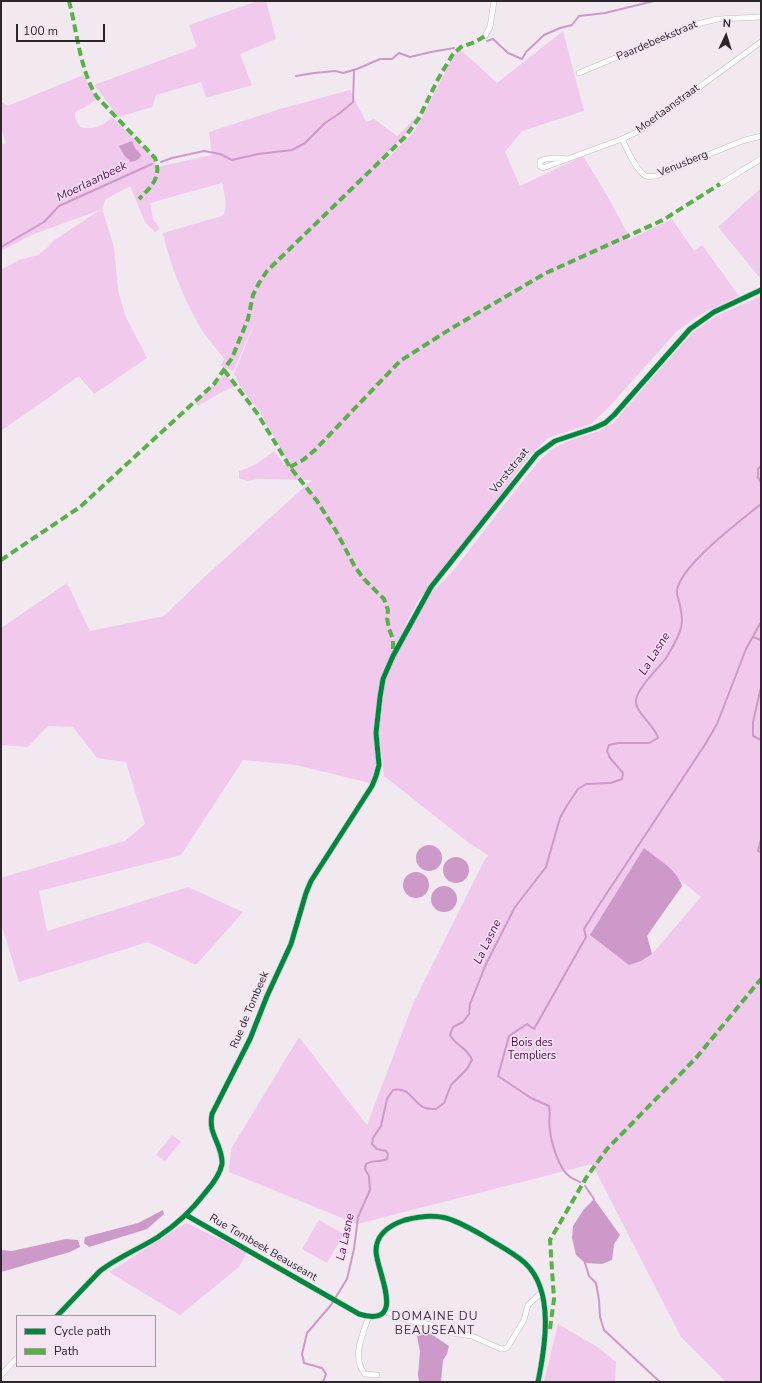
<!DOCTYPE html>
<html>
<head>
<meta charset="utf-8">
<style>
	body { margin:0 }
	#map { position:relative; width:762px; height:1383px; overflow:hidden; background:#f2e8f0; font-family:"Nunito Sans",sans-serif }
	canvas { display:block }
	.frame { position:absolute; inset:0; border:2px solid #2b262b; pointer-events:none }
	.legend { position:absolute; left:16px; top:1315px; width:140px; height:52px; box-sizing:border-box; background:#f5e5f3; border:1px solid #a499a3; margin:0; padding:5px 7px; list-style:none; font-size:12px; color:#2b262b }
	.legend li { display:flex; align-items:center; gap:8px; height:20px }
	.legend b { width:20px; border:1px solid #a499a3 }
	.north { position:absolute; left:706px; top:16px; width:40px; height:40px; -webkit-text-stroke:3px #f5e5f3; paint-order:stroke; rotate:4deg; font-size:11px; font-weight:700; line-height:16px; text-align:center; color:#2b262b }
	.north::after { content:''; display:block; margin:auto; width:14px; height:18px; background:#2b262b; clip-path:polygon(50% 0,100% 100%,50% 72%,0 100%) }
	.scale { position:absolute; left:16px; top:24px; width:89px; height:18px; box-sizing:border-box; border:2px solid #2b262b; border-top:0; padding-left:5px; font-size:12px; line-height:14px; white-space:nowrap; color:#2b262b; -webkit-text-stroke:3px #f5e5f3; paint-order:stroke }
</style>
</head>
<body>
<div id="map">
<canvas width="762" height="1383"></canvas>
<div class="frame"></div>
<ul class="legend">
<li><b style="height:5px;background:#00873e"></b>Cycle path</li>
<li><b style="height:5px;background:#56b246"></b>Path</li>
</ul>
<div class="north">N</div>
<div class="scale">100 m</div>
</div>
<script>
const g = document.querySelector('canvas').getContext('2d');
g.lineJoin = 'round';
function paint(path, color) { g.fillStyle = color; g.fill(path, 'evenodd'); }
function stroke(path, color, width, dash) { g.strokeStyle = color; g.lineWidth = width; g.lineCap = dash ? 'butt' : 'round'; g.setLineDash(dash || []); g.stroke(path); }
function write(font, color, halo, rows, align = 'center') {
  g.font = font + ' "Nunito Sans",sans-serif'; g.lineWidth = 3; g.setLineDash([]); g.textBaseline = 'middle'; g.strokeStyle = halo; g.fillStyle = color; for (const [text, x, y, turn = 0] of rows) {
    g.save(); g.translate(x, y); g.rotate((+turn || 0) * Math.PI / 180); g.textAlign = isNaN(turn) ? turn : align; if (halo) g.strokeText(text, 0, 0); g.fillText(text, 0, 0); g.restore();
  }
}
const green = new Path2D(`
	M258,1h8l10,38 -36,15 12,31 -46,13 -5,-16 -45,13 -4,12 -33,10 -25,-32 103,-38 -8,-22z
	M563,31l21,80 -62,20 -17,21 15,34 63,-30 25,41 20,37v6l44,-21 22,32 8,-6 37,51 -40,19 -22,16 -70,78 -16,15 -43,14 -18,17 -56,76 -57,71 -32,65 -3,41 3,-26 7,-18 39,-71 23,-23 52,-68 34,-42 12,-11 16,-8 31,-10 13,-7 80,-91 24,-17 45,-20v1086h-35l-45,-45 -89,-173 -235,60 -128,-52 2,-23 68,-112 68,88 46,-121 72,-145 4,-3 -20,-13 -85,-67 -4,-35 -1,14 -9,28 -74,-18 -53,-5 -62,95 -142,36 8,40 141,-44 55,25 -47,53 -48,-23 -129,40 -18,-59v-45l124,-37 20,-17 -19,-62 -29,-4 -24,-31 -25,-1 -20,21 -27,-2v-117l66,-45 23,48 74,-15 35,-34 113,-102 -54,-1 -10,2 -9,-3v-7c14,-4 24,-11 35,-20l10,14 15,-9 -11,6 -28,-50 -18,-23 -8,-15 24,-59 -25,56 -12,-5 3,-7c-7,-11 -17,-20 -24,-32 -16,-28 -30,-62 -37,-94l59,-17c7,-7 2,-24 0,-33l-72,20 3,16 7,10 -5,3 -10,-10 -15,-36 -24,13 -4,9 12,39 4,43 7,25 22,43 -53,36 -15,-18 -78,55v-161l18,-10 19,-5 9,-7 6,-7 47,-31 -66,24 -33,17v-106l5,-2 -5,-16v-25l7,4 75,-31 14,24 -15,10 -6,2c-3,6 1,11 4,16 13,4 24,-2 32,-10l42,42 3,8 55,-12 -3,-23 71,-23 70,-19 16,32 8,-3 23,17 22,-22c-9,18 -24,31 -38,45l3,3 16,-16 15,-16 39,-75 6,-6 37,34zM643,849l58,48 -49,57 -23,11 -10,-8z
	M760,189h1v89h-1l-42,-51z
	M224,375h2l9,11 -15,7 -22,13 -3,-4z
	M172,1135l9,7 -16,19 -9,-6z
	M319,1220l25,14 -17,29 -25,-14z
	M186,1223l61,29 -8,15 -59,48 -71,-43z
	M558,1324l41,24 17,14 -1,20h-71z`);
const water = new Path2D(`
	M132,141l3,7 6,7c-1,5 -6,6 -10,7l-7,-7 -5,-9z
	M416 858a13 13 0 1 1 26 0a13 13 0 1 1-26 0Z
	M644,848c12,10 34,22 38,38l-26,37 -9,13 5,18 -11,7 -12,4 -39,-30z
	M443 870a13 13 0 1 1 26 0a13 13 0 1 1-26 0Z
	M403 885a13 13 0 1 1 26 0a13 13 0 1 1-26 0Z
	M431 899a13 13 0 1 1 26 0a13 13 0 1 1-26 0Z
	M594,1199l26,36 -6,9 -2,16 -10,4 -17,-1 -9,-8 -4,-17 1,-12 11,-17z
	M163,1210l1,4 -17,15 -58,18 -5,-4 1,-6 53,-14z
	M66,1239l12,1 2,7 -10,5 -69,20v-22l11,1z
	M424,1332h4l21,14 -2,8 -4,6 -2,22h-22l-1,-8 2,-22 -3,-16z`);
const stream = new Path2D(`
	M487,41l6,-2 15,14 14,6 4,-7 18,-17 16,-7 12,-3 7,-9 26,-3 49,-12
	M296,76l18,-3 21,-2 8,2 14,-4 23,-10h12l7,-6 11,4 21,-5 23,-4
	M161,162l11,-4 32,-7 16,3 12,6 26,-6 34,-4 13,-7 20,-20 15,-10 13,-11 1,-32
	M1,247l43,-25 15,-16 93,-42
	M761,466l-3,3v8l3,6
	M753,637l8,3
	M761,687l-8,35v14l8,4
	M761,839l-3,12 3,1
	M580,1182c-4,-2 -8,-3 -11,-6 -10,-7 -18,-34 -19,-46 -2,-9 1,-16 -1,-24l-18,-8 -33,-22 11,-40 18,-12 7,5 52,-92 -2,-8 15,-24 107,-162 11,-19 29,-75 15,-27
	M585,1186l9,13v2
	M585,1260v3l4,13 7,7 3,17 1,17 4,13 56,52
	M323,1382l3,-8 -4,-6 -18,-5 -2,-9 5,-21 24,-28 16,-26 7,-30 4,-32 12,-27 -1,-14 -4,-7 1,-5c9,-5 13,-1 21,-5l1,-4 -2,-4 -9,-2 -5,-5 1,-6 8,-12 6,-27 6,-9c17,-3 18,10 30,17 3,2 9,2 13,2l8,-6 7,-18 16,-16 5,-9c-5,-13 -15,-13 -22,-25l3,-8 10,-5 6,-8 1,-10 16,-40 29,-57 31,-40 14,-49 6,-11 12,-18 8,-5 25,-1 11,-4 1,-6 -13,-15 -3,-7 2,-6 9,-2h31l9,-5c-3,-12 -24,-27 -22,-38 2,-13 22,-31 30,-42 3,-5 6,-10 9,-16 9,-16 8,-24 4,-41 -1,-3 -3,-8 -2,-11 5,-26 63,-69 84,-86`);
const minor = new Path2D(`
	M485,36l5,-9 4,-26
	M579,73l118,-49 21,-5 43,-2
	M622,139c5,10 14,32 24,37 3,1 6,0 10,0l86,-35 19,-5
	M567,159c-9,-1 -19,-2 -27,2v5l3,2 79,-29 17,-8 122,-89
	M720,184l41,-25
	M186,1215l173,99c50,15 17,-44 17,-63 0,-17 14,-26 29,-31 34,-9 47,-2 77,15 14,9 31,17 43,28 30,28 20,84 13,119
	M384,1311l21,8 26,6 14,7 27,4 29,13 6,-1 17,-28 4,-15 13,-12
	M57,1316l43,-45c18,-14 39,-22 58,-34 18,-12 34,-27 47,-44 7,-8 15,-18 17,-29 1,-13 -7,-23 -10,-35 -1,-5 -1,-10 0,-15l38,-75 17,-43 24,-52 15,-51 5,-12 61,-95 4,-10 3,-11 -3,-32 4,-36 3,-18 10,-23 38,-69 106,-133 18,-13 39,-13 11,-5 9,-8 76,-86 24,-17 47,-22
	M369,1316c-6,17 -18,42 -4,58l12,1
	M1,1375l16,-17`);
const quiet = new Path2D(`
	M69,1c8,30 11,70 28,96l58,61c7,19 -3,28 -16,41
	M224,370l33,43 33,54 27,34 19,30 19,36 9,12 20,20 4,11 -1,8 2,11 4,10v14
	M290,467l13,-7 12,-10 85,-89 52,-33 94,-55 117,-53 57,-36
	M1,560l79,-53 134,-123 18,-26 16,-39 5,-24 6,-12 8,-12 138,-134 14,-19 19,-39 15,-25 8,-7 14,-5 10,-6
	M550,1329l4,-30 -4,-59 36,-62 21,-29 89,-91 65,-79`);
const cycleway = new Path2D(`
	M186,1215l173,99c50,15 17,-44 17,-63 0,-17 14,-26 29,-31 34,-9 47,-2 77,15 14,9 31,17 43,28 30,28 20,84 13,119
	M57,1316l43,-45c18,-14 39,-22 58,-34 18,-12 34,-27 47,-44 7,-8 15,-18 17,-29 1,-13 -7,-23 -10,-35 -1,-5 -1,-10 0,-15l38,-75 17,-43 24,-52 15,-51 5,-12 61,-95 4,-10 3,-11 -3,-32 4,-36 3,-18 10,-23 38,-69 106,-133 18,-13 39,-13 11,-5 9,-8 76,-86 24,-17 47,-22`);
const streetNames = [
	["Paardebeekstraat",657,41,-23],
	["Moerlaanstraat",668,109,-36],
	["Venusberg",683,164,-22],
	["Vorststraat",510,471,-51],
	["Rue de Tombeek",250,1010,-67],
	["Rue Tombeek Beauseant",263,1248,30]
];
const parkNames = [
	["Bois des",532,1043],
	["Templiers",532,1056]
];
const waterNames = [
	["Moerlaanbeek",92,182,-26],
	["La Lasne",655,654,-58],
	["La Lasne",488,942,-64],
	["La Lasne",346,1237,-78]
];
const neighbourhoodNames = [
	["DOMAINE DU",435,1317],
	["BEAUSEANT",435,1331]
];
paint(green, '#f0c9ed');
paint(water, '#cc99c9');
stroke(stream, '#cc99c9', 2);
stroke(minor, '#c2bbc1', 6);
stroke(minor, '#fdfcfd', 5);
stroke(quiet, '#56b246', 4, [8, 4]);
stroke(cycleway, '#00873e', 5);
write('11px', '#2b262b', '#f5e5f3', streetNames);
write('11px', '#470646', '#f5e5f3', parkNames);
write('italic 12px', '#60065e', '#f5e5f3', waterNames);
g.letterSpacing = '1px';
write('12px', '#3f333e', '#f5e5f3', neighbourhoodNames);
g.letterSpacing = '0px';
</script>
</body>
</html>
